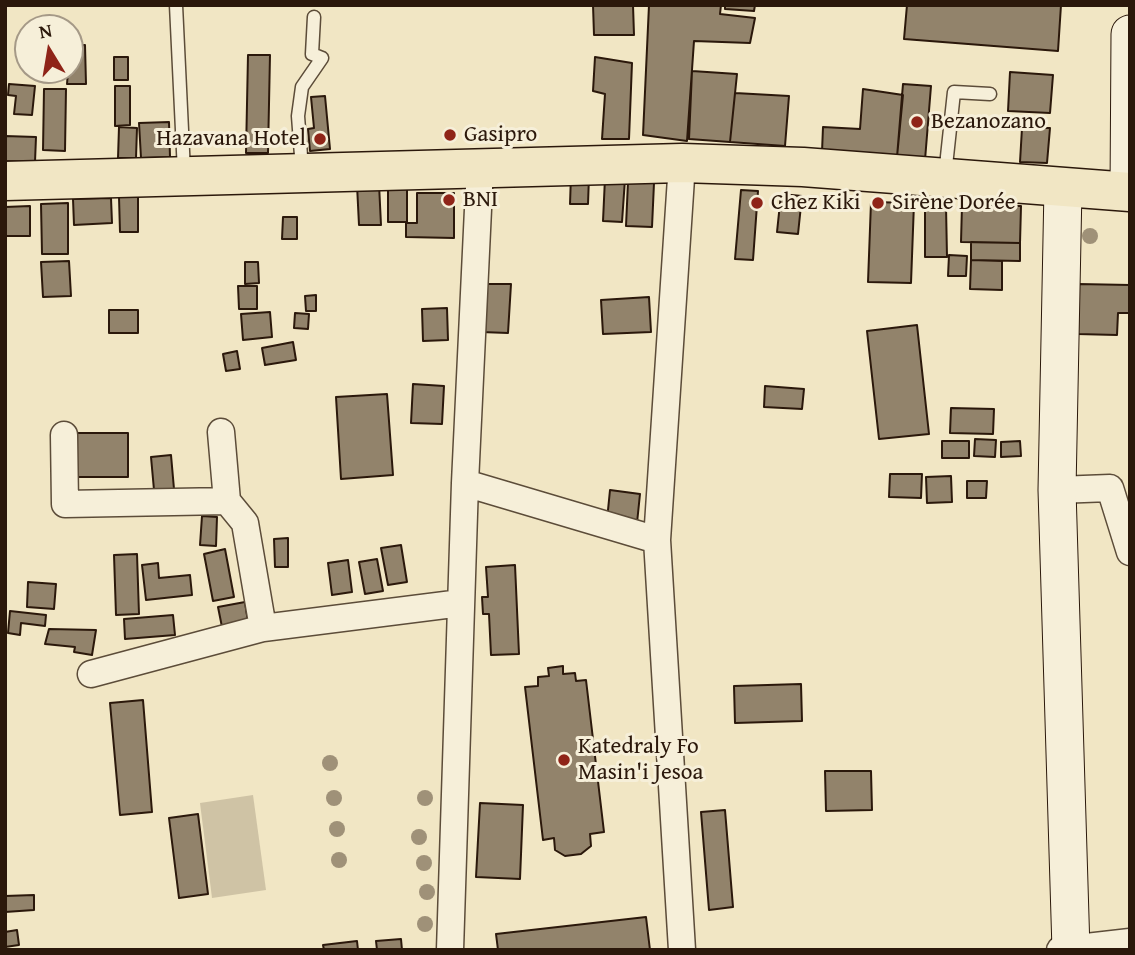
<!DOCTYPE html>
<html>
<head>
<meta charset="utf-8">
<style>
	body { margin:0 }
	#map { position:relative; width:1135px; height:955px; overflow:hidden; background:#f1e6c4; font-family:"Gentium Book Plus",serif }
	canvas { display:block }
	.frame { position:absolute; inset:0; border:7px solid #2b180b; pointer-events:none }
	.north { position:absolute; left:14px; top:14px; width:70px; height:70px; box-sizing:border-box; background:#f6efd9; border:2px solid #a59987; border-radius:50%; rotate:349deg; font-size:19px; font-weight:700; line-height:28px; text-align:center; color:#2b180b }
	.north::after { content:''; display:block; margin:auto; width:24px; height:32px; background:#8f2418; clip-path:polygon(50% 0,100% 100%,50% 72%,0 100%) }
</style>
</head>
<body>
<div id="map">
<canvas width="1135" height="955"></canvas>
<div class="frame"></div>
<div class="north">N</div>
</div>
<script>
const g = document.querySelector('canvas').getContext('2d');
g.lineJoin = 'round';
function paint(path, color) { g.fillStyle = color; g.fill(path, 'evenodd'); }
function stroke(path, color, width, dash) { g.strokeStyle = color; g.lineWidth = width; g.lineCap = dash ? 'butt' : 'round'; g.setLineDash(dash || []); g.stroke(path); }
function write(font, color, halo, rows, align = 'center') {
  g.font = font + ' "Gentium Book Plus",serif'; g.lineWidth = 6; g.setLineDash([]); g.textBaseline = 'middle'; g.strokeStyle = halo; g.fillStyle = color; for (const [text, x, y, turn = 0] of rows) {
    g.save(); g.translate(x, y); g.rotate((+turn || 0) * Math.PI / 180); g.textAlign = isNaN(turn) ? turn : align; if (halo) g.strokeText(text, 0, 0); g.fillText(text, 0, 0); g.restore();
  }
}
const green = new Path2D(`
	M253,795l13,95 -54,8 -12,-95z`);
const building = new Path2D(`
	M593,5h40l1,30h-40z
	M649,5h72l-1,9 35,4 -5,25 -56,-2 -7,100 -44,-6z
	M725,5h30l-1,6 -29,-2z
	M907,5h154l-3,46 -154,-12z
	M85,45l1,39h-19l3,-38z
	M248,55h22l-2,98h-22z
	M114,57h14v23h-14z
	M595,57l37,6 -3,76h-27l3,-45 -12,-3z
	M692,71l45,3 -7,68 -41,-3z
	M1010,72l43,3 -3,38 -42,-2z
	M9,84l26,2 -3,29 -18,-1 2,-18 -8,-1z
	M903,84l28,2 -6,74 -28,-3z
	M115,86h15v39l-15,1z
	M44,89h22l-1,62 -22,-1z
	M863,89l40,6 -6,62 -75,-5 1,-25 37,2z
	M735,93l54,3 -4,50 -55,-4z
	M325,96l5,53 -20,2 -2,-22 6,-1 -3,-31z
	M169,122l1,35 -29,1 -2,-35z
	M119,127l18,1 -1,30h-18z
	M1022,128h28l-3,35 -27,-1z
	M5,136l31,1 -1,25 -30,-1z
	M571,175l18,1 -1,28h-18z
	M605,178l20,1 -3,43 -19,-1z
	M628,182l26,1 -2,44 -26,-1z
	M379,184l2,41h-22l-2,-40z
	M388,186h19v36h-19z
	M741,190l17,1 -5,69 -18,-1z
	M417,193h37v45l-48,-1v-14h11z
	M781,194l21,2 -4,38 -21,-2z
	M119,197h19v35h-18z
	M111,198l1,25 -38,2 -1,-26z
	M871,202l43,1 -3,80 -43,-1z
	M68,203v51h-26l-1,-50z
	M962,205l59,1 -1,37 -59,-1z
	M30,206v30h-25v-29z
	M925,206h21l1,51h-22z
	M283,217h14v22h-15z
	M971,242l49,1v18l-49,-1z
	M949,255l18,1 -1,20h-18z
	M971,260l31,1v29l-32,-1z
	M69,261l2,35 -28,1 -2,-35z
	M245,262h13l1,21 -14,1z
	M487,284h24l-3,49 -27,-1 1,-18h4z
	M1078,284l52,1v28h-12l-1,22 -40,-1z
	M238,286h19v23h-18z
	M316,295v16h-10l-1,-15z
	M649,297l2,35 -48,2 -2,-34z
	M447,308l1,32 -25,1 -1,-32z
	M109,310h29v23h-29z
	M270,312l2,25 -29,3 -2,-26z
	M295,313l14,1 -1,15 -14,-1z
	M917,325l12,109 -50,5 -12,-108z
	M293,342l3,18 -31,5 -3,-17z
	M237,351l3,18 -14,2 -3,-17z
	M413,384l31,2 -2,38 -31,-1z
	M765,386l39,3 -2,20 -38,-2z
	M387,394l6,81 -52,4 -5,-82z
	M951,408l43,1 -1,25 -43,-1z
	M75,433h53v44h-53z
	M975,439l21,1 -1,17 -21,-1z
	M942,441h27v17h-27z
	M1020,441l1,15 -20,1v-15z
	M171,455l3,34 -20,1 -3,-33z
	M890,474h32l-1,24 -32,-1z
	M951,476l1,26 -25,1 -1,-26z
	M967,481h20l-1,17h-19z
	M610,490l30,4 -3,29 -30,-3z
	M202,516l15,1 -1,29 -16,-1z
	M288,538v29h-13l-1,-28z
	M401,545l6,37 -19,3 -7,-37z
	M225,549l9,48 -21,4 -9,-47z
	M137,554l2,60 -23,1 -2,-60z
	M377,559l6,32 -18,3 -6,-32z
	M348,560l4,32 -20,3 -4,-32z
	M158,563l1,15 31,-3 2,20 -46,5 -4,-35z
	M515,565l4,89 -28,1 -2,-41h-6l-1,-17h6l-2,-30z
	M28,582l28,2 -2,25 -27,-2z
	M245,602l3,20 -26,5 -4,-20z
	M10,611l36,4 -1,11 -24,-3 -1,12 -12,-2z
	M173,615l2,20 -50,4 -1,-20z
	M49,629l47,1 -4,25 -18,-3 1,-5 -30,-3z
	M563,666v8l12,-1 1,8 10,-1 18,152 -14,2 1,12 -10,8 -16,2 -10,-6 -1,-12 -11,2 -18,-153 13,-1v-9l11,-1 -1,-8z
	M801,684l1,37 -67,2 -1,-37z
	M143,700l9,112 -32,3 -10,-112z
	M825,771h46l1,39 -46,1z
	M480,803l43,2 -3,74 -44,-2z
	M725,810l8,97 -24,3 -8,-98z
	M198,814l10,80 -29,4 -10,-80z
	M34,895v15l-29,2v-16z
	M646,917l4,33h-152l-2,-16z
	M17,930l2,15 -14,2v-15z
	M401,939l1,11h-25l-1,-9z
	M357,941l1,9h-34l-1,-5z`);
const lane = new Path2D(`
	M176,5l8,167
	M302,169l-4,-53 4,-29 20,-29 -10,-4 2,-37
	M945,175l9,-83 36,2`);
const street = new Path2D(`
	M682,163l-25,377 25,410
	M221,432l6,69
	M64,435l1,69 162,-3 18,22 18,105
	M465,483l192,57
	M1057,490l53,-2 20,64
	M91,674l172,-46 198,-25
	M450,950l15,-467 15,-316
	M1060,950l70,-8`);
const secondary = new Path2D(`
	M1063,188l-6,302 14,460
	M1129,192l1,-158`);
const primary = new Path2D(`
	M5,181l677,-18 121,4 327,25`);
const trees = [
	[1090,236],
	[330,763],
	[334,798],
	[425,798],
	[337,829],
	[419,837],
	[339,860],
	[424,863],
	[427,892],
	[425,924]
];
const markers = [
	[917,122,7,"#8f2418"],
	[450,135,7,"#8f2418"],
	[320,139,7,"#8f2418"],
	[449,200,7,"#8f2418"],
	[757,203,7,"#8f2418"],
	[878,203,7,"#8f2418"],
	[564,760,7,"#8f2418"]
];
const poiNames = [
	["Bezanozano",931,122],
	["Gasipro",464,135],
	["Hazavana Hotel",306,139,"right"],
	["BNI",463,200],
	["Chez Kiki",771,203],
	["Sirène Dorée",892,203],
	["Katedraly Fo",578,747],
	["Masin'i Jesoa",578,773]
];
paint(green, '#cfc3a5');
paint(building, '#92836b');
stroke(building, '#2b180b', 2);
stroke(lane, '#5c4c39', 15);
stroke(street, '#5c4c39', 29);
stroke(secondary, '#2b180b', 39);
stroke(primary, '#2b180b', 41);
stroke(lane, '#f6efd9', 12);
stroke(street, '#f6efd9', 26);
stroke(secondary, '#f6efd9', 37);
stroke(primary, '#f1e6c4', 38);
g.fillStyle = '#9f9178';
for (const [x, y] of trees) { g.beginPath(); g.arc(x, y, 8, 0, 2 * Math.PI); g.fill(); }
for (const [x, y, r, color] of markers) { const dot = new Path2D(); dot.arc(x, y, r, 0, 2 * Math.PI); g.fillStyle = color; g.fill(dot); stroke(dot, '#f6efd9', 2.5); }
write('23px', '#2b180b', '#f6efd9', poiNames, 'left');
</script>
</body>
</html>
